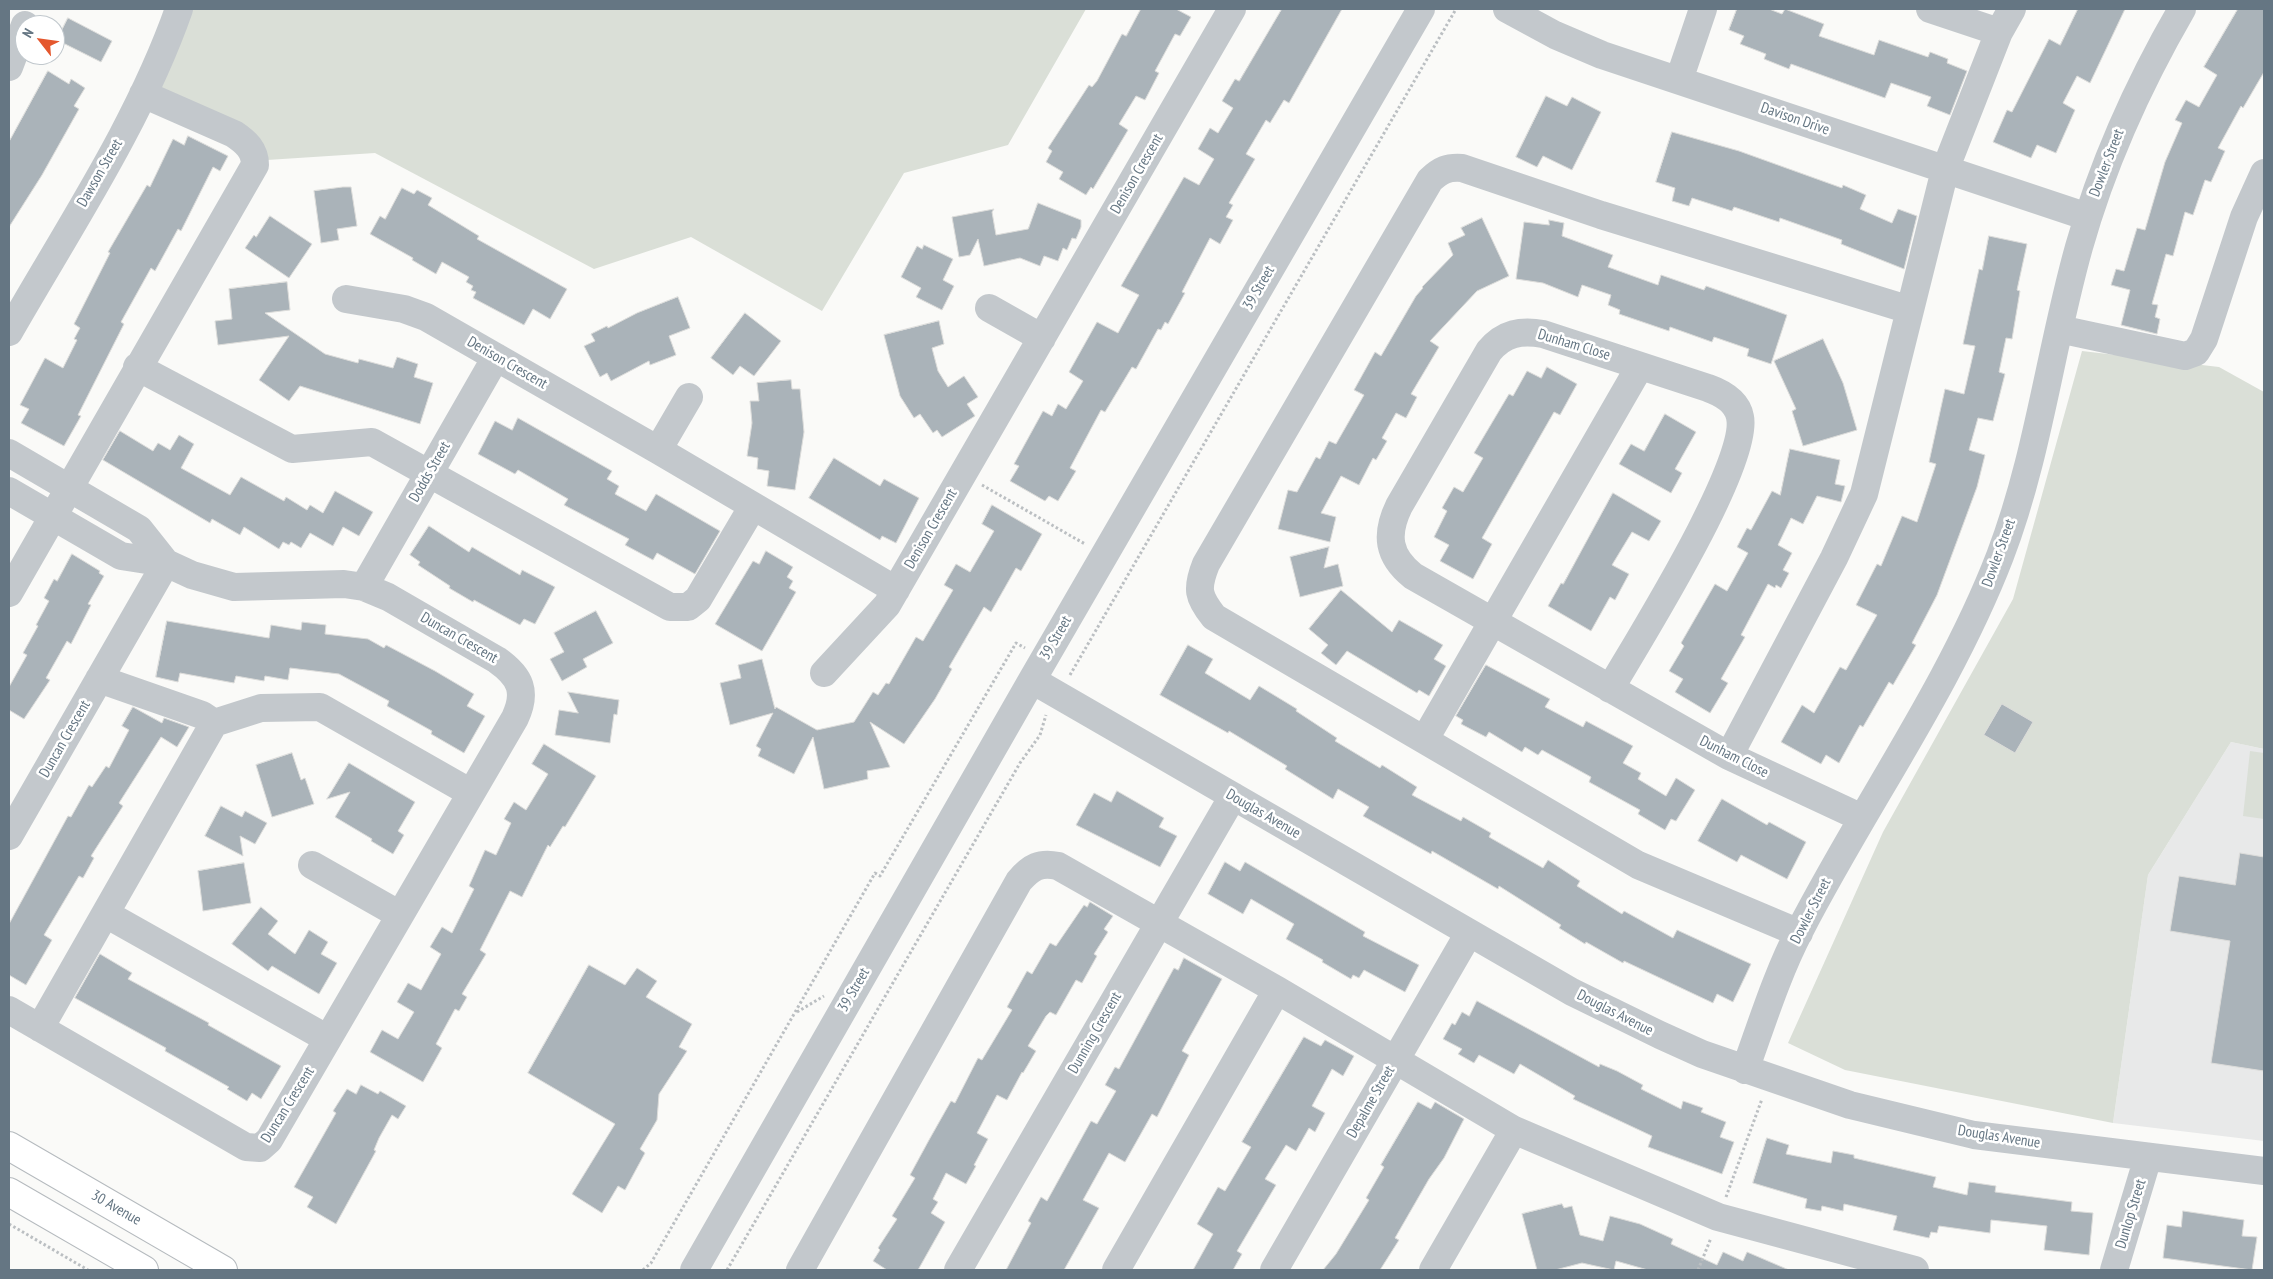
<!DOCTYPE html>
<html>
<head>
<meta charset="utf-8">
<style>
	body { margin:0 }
	#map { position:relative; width:2273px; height:1279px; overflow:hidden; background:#fafaf8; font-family:"PT Sans Narrow",sans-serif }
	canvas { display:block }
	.frame { position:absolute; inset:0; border:10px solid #657683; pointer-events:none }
	.north { position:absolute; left:15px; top:15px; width:50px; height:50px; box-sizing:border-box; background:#fff; border:1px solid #c1c8cd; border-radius:50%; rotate:300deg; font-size:14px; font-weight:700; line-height:20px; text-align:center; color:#657683 }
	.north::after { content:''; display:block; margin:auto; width:18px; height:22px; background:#e4572e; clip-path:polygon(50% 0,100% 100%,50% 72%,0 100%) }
</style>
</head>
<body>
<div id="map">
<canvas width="2273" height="1279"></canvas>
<div class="frame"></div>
<div class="north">N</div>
</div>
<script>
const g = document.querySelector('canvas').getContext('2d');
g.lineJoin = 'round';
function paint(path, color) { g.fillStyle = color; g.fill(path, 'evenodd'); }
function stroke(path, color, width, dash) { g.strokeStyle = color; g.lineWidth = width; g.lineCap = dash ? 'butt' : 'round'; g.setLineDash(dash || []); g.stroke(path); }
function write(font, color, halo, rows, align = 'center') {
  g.font = font + ' "PT Sans Narrow",sans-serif'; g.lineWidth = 5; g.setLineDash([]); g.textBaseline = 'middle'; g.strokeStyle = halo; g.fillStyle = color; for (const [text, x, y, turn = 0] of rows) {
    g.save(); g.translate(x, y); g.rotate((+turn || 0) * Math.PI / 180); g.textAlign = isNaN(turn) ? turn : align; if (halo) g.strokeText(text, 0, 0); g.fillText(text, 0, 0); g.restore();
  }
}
const built = new Path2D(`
	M2231,742l33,7v392l-151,-18 35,-248z`);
const green = new Path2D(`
	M179,9h907l-78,136 -104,28 -82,138 -131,-74 -97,32 -219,-116 -108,7 -124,-66z
	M2082,351l137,16 45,25v357l-33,-7 -83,133 -35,248 -268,-53 -57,-27 95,-211 130,-233z
	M2250,751l14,2v66l-21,-3z`);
const building = new Path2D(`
	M1141,9h35l15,8 -11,19 -5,-2 -20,37 4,2 -14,27 -9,-4 -17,28 9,6 -35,59 -2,-2 -5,8 -27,-16 4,-7 -17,-10 6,-11 -4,-3 41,-63 3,2 5,-6 25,-47 4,2z
	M1282,9h60l-53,94 -5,-3 -14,23 -4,-3 -20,34 9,5 -26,44 4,2 -7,12 7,3 -13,24 -10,-6 -28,54 3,1 -17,31 -3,-2 -4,8 -3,-1 -22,40 -4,-2 -27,45 -4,-2 -31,58 6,3 -18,30 -9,-5 -4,5 -35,-20 9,-15 -5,-2 29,-53 9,5 6,-12 8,5 17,-28 -14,-9 28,-50 21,11 21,-38 -18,-9 63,-109 15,8 15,-26 -16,-10 12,-21 8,5 15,-25 -11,-7 13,-22 4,2z
	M1737,9h32l13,5 3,-5 39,15 -5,12 55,19 5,-15 49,17 2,-5 18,7 -1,4 20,8 -17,44 -23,-9 4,-9 -40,-14 -6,15 -94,-34 -2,5 -25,-10 2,-5 -26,-10 4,-8 -15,-6z
	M2078,9h47l-35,74 -13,-7 -14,27 12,7 -19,43 -19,-8 -6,13 -38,-16 14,-32 5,2 37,-73 11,6z
	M2238,9h26v63l-21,36 -2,-2 -23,42 7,3 -14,31 -6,-2 -12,35 -8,-3 -12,44 -7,-2 -14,50 6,1 -3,12 5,2 -3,15 -36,-9 9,-35 -19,-5 5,-16 8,2 13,-43 8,2 20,-68 17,-39 -7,-3 11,-20 13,7 18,-32 -13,-8z
	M68,18l44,23 -11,21 -44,-22z
	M48,71l21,13 2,-5 14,9 -11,18 5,3 -37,66 -33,52v-85z
	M1546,96l21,10 5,-9 29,15 -29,58 -29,-14 -6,11 -21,-10z
	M1672,132l67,19 103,37 1,-3 23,10 -6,14 32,14 6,-14 19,7 -13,53 -63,-25 1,-4 -62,-22 -1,4 -45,-15 -2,4 -40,-13 -3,8 -17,-5 3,-13 -19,-6z
	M188,136l40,20 -8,15 -7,-4 -32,64 -3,-2 -23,42 -4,-3 -30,54 3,2 -46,91 3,1 -17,30 -43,-23 8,-14 -9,-4 25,-47 18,10 14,-28 -3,-1 6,-11 -6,-4 36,-71 -2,-1 39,-67 3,2 23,-48 11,6z
	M343,187h8l6,39 -20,3 2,11 -18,3 -7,-52z
	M402,188l12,6 3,-4 15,8 -4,7 51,31 -2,3 90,50 -17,30 -17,-10 -9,16 -51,-27 3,-6 -5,-2 2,-4 -7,-4 3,-5 -27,-15 -6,12 -24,-14 1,-2 -43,-24 10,-18 5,3z
	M1038,203l43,17v7l-5,12 -4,-1 -5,12 -4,-2 -5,13 -14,-5 -4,10 -20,-8 -36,8 -6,-27 -8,16 -11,2 -7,-40 42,-8 -2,3 4,23 32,-6z
	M270,216l42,28 -23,34 -44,-30 9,-13 2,2z
	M1482,218l27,58 -32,15 -47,50 9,6 -28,47 6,3 -11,21 -10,-5 -14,25 5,3 -11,19 -3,-2 -14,27 -18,-9 -20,37 15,4 -6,25 -52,-13 10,-39 9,2 19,-35 4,2 9,-18 7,3 28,-49 -10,-5 21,-38 6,4 35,-60 7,-8 -1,-1 31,-32 -5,-12 17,-8 -4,-7z
	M1549,220l15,3 -2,13 51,19 -5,12 50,18 3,-10 43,15 2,-4 81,29 -16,49 -24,-8 2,-7 -35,-12 -2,5 -42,-15 -1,4 -50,-17 1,-4 -12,-5 3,-10 -29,-10 -4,12 -35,-14 -27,-4 8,-57 25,3z
	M1989,236l38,8 -10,46 3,1 -8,48 -6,-1 -7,34 6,2 -12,47 -15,-3 -9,32 16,5 -8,32 -40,108 -25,48 4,2 -23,40 -4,-3 -26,45 -3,-2 -21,38 -13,-8 -5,9 -40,-22 21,-37 12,8 26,-46 6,3 31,-55 -21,-10 21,-41 4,2 21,-50 15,6 19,-58 -7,-2 16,-73 19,5 11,-48 -12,-2 16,-75 3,1z
	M924,245l29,14 -10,21 11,6 -12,24 -26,-13 5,-9 -20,-11 16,-31 5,3z
	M287,282l3,28 -25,3 60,41 33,9 1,-4 34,9 4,-11 21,7 -4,13 19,6 -13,41 -120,-38 -11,15 -30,-21 30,-44 -71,9 -3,-24 17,-2 -3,-30z
	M678,297l12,31 -21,8 7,19 -26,10 -1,-4 -38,20 -4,-8 -7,4 -16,-31 11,-5 -4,-7 16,-8 1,2 29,-15z
	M745,313l36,28 -27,35 -14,-10 -7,9 -22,-17z
	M939,321l5,23 -12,4 6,23 10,16 16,-11 14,21 -11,7 8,12 -33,21 -5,-7 -4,3 -13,-19 -6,4 -14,-22 -16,-61z
	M1823,339l20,44 14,47 -54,16 -11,-35 4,-2 -22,-48z
	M1547,367l30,17 -17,31 -6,-3 -72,126 10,6 -19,35 -33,-18 9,-16 -15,-8 13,-26 -5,-3 12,-21 9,5 20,-34 -9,-5 35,-59 4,2 14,-25 14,7z
	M791,380l1,9h8l4,43 -9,58 -28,-4 2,-15 -12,-2 1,-11 -11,-2 5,-33 -2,-22h9l-2,-18z
	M1665,414l31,18 -21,37 7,4 -11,20 -52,-29 12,-20 13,7z
	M518,418l94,53 -5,8 12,7 -4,8 31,17 10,-17 64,37 -25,43 -38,-21 -4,7 -28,-15 4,-6 -65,-34 4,-6 -50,-29 -3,4 -37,-20 17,-33 17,9z
	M120,431l33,20 5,-8 12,7 9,-15 15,9 -13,24 49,27 11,-18 43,24 2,-4 21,13 3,-5 13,8 12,-22 38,21 -14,24 -16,-9 -10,19 -23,-13 -9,15 -10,-6 -2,3 -6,-3 -4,7 -35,-22 -4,8 -28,-16 -2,4 -107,-63z
	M1790,449l50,11 -5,24 10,2 -4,16 -24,-6 -14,28 -12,-6 -13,27 14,8 -9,17 6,3 -8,15 -5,-3 -1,3 -7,-4 -27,51 4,2 -24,42 7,4 -18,30 -35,-21 8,-13 -14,-8 15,-25 -3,-3 34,-59 12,7 21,-38 -11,-6 10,-19 4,2 21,-39 8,4z
	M834,458l46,28 4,-7 35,19 -23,45 -14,-7 -2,4 -71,-42z
	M1613,493l48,28 -12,20 -17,-9 -20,33 17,9 -14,26 -5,-3 -19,34 -43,-25 13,-23 2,1z
	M992,505l50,29 -21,37 -5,-3 -25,44 -7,-5 -35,60 3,2 -17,30 -31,45 -34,-22 20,45 -23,4 1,8 -44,10 -11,-52 -19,37 -36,-18 3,-7 -5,-3 17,-33 -43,12 -10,-42 21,-5 -3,-13 24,-6 13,50 1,-2 41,23 37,-8 19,-30 5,3 8,-12 3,1 27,-47 7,4 30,-51 -9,-5 12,-21 14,8 24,-41 -12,-7z
	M429,526l40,26 3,-5 48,28 2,-5 33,17 -20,37 -11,-5 -4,6 -46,-25 -1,2 -24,-14 1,-2 -32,-21 2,-3 -10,-7z
	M1329,547l-5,21 14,-4 5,22 -43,11 -10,-40z
	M766,551l27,16 -6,10 6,4 -4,7 7,4 -34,59 -47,-27 38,-63 6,3z
	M72,554l28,17 -1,2 5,3 -16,28 3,1 -20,39 -4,-3 -21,37 4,2 -26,39 -15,-9v-23l18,-32 -4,-2 15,-27 -2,-1 13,-24 -5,-3 10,-19 3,2z
	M1341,590l51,42 7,-12 44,25 -9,14 12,7 -17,30 -10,-6 -2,3 -70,-42 -11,14 -15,-12 7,-8 -19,-16z
	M596,611l17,32 -30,16 4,8 -25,14 -12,-22 14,-7 -10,-19z
	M167,621l102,17 2,-13 30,5 1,-8 24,3 -1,9 43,5 16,9 2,-3 49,26 39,23 -7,12 18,10 -21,37 -33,-19 1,-3 -45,-25 2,-5 -50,-27 -49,-6 -2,12 -23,-4 -1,5 -28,-5 -2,7 -54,-10 -2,9 -22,-5z
	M1188,645l25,14 -8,14 45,27 9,-14 38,23 -1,2 41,27 -2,3 45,27 2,-3 35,22 -5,8 49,26 2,-4 28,16 -2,4 54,31 5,-8 32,21 -3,5 45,28 2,-3 49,27 4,-8 74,34 -18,38 -16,-8 -4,9 -89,-42 -1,2 -37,-21 -1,2 -26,-16 2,-3 -62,-39 -1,3 -66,-38 -1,3 -68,-38 6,-9 -31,-18 -5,10 -48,-30 2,-3 -58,-35 -1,2 -68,-38z
	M1486,665l64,34 -5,8 38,20 3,-6 47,25 -10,17 18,10 -3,6 28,17 10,-18 19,12 -19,31 -5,-2 -6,11 -27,-16 2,-4 -51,-28 2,-5 -49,-27 -4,5 -13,-8 -3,5 -33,-20 -3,5 -25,-13 2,-4 -7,-4z
	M568,692l51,8 -2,15 -3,-1 -4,29 -55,-8 4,-25 19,3z
	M2002,704l31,18 -18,31 -31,-18z
	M133,707l29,16 2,-5 25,9 -12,20 -16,-10 -42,66 4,3 -32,50 3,2 -11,20 -4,-2 -35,59 8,5 -26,45 -17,-10v-51l59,-108 3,1 18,-32 3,2 14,-21 3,2 20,-38 -7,-4z
	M544,744l52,32 -31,51 -2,-1 -13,21 -2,-2 -26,52 -12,-6 -30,59 6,4 -24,40 5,3 -8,14 -4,-2 -19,35 6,4 -19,34 -53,-30 12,-22 16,9 16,-27 -17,-10 11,-19 13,7 20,-36 -11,-7 12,-20 10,6 22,-44 -5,-3 16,-36 11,5 15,-32 -7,-4 10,-17 12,8 22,-36 -16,-10z
	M292,753l9,27 4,-2 9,26 -42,13 -16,-52z
	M349,763l66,39 -17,29 6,4 -11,19 -22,-13 1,-2 -37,-22 15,-25 -23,7z
	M1117,791l47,27 -5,9 18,9 -17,31 -84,-42 18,-32 17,9z
	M1722,799l45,26 2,-3 37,20 -19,37 -46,-24 -4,7 -39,-21z
	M221,806l21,11 3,-6 22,12 -12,21 -15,-8 3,20 -38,-20z
	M2240,853l24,4v214l-53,-8 19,-122 -60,-10 9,-55 56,9z
	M1225,862l15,9 5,-9 120,70 -2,4 56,29 -14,27 -41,-22 -5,8 -6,-3 -2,4 -29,-17 1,-2 -37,-21 8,-15 -43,-25 -8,15 -35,-20z
	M244,863l7,40 -48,8 -5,-40z
	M1090,902l23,14 -9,13 4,3 -14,22 3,2 -15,27 -6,-3 -20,35 -6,-3 -4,4 -18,30 8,5 -13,22 -1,-1 -15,28 -10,-5 -20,38 11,6 -14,26 2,1 -10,18 -20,-11 -13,26 5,3 -7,11 14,9 -27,48h-31l-14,-9 7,-11 -2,-2 19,-29 -5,-3 23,-38 -5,-3 19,-35 22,-39 4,2 23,-45 4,2 30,-50 -5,-3 20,-36 5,3 18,-31 6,3 28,-41 3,2z
	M261,907l17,14 -10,13 27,20 14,-24 19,12 -7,12 16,9 -18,31 -47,-28 -4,5 -36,-27z
	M100,954l32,19 -4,6 81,44 -1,2 73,41 -20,33 -9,-6 -5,8 -20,-12 2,-2 -64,-36 1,-3 -91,-50z
	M1184,958l38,21 -40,72 7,4 -32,62 -5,-3 -27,48 -16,-9 -26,47 16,8 -35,62h-58l25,-47 -3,-2 13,-24 6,4 44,-80 6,3 19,-33 -11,-6 10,-18 4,2 55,-101 4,2z
	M589,965l36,20 12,-17 20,13 -11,16 46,27 -13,23 8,4 -28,43 -2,26 -17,29 5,4 -20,37 -7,-4 -16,27 -30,-19 43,-70 -87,-51z
	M1477,1001l122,66 1,-3 17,7 26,14 -2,4 40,20 2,-8 20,7 -2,4 25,10 -6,15 14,5 -12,32 -74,-27 4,-11 -79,-37 2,-3 -55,-32 -6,10 -35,-19 -5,8 -16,-9 4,-5 -19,-10 9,-16 3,2 7,-13 7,4z
	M1304,1037l17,9 4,-6 29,16 -11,20 -11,-7 -20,37 13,7 -10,19 -6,-4 -13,23 -10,-6 -21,34 11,6 -39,66 5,3 -9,16h-40l20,-36 -16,-10 21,-37 7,4 26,-44 -9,-5z
	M361,1085l17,9 2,-3 26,15 -8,13 -6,-4 -13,23 -5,12 2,1 -40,73 -29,-17 6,-10 -19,-10 42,-74 -3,-2 14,-22 9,5z
	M1418,1102l13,7 4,-7 29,17 -20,39 -15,21 -34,59 4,2 -19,30h-57l13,-16 33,-54 -3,-2 18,-31 -3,-2z
	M1767,1138l22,7 -3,9 45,9 2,-12 21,4v3l82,19 -3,10 34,8 2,-13 27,4 -1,6 77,10 -1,9 22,2 -4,42 -45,-5 3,-24 -56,-6 -1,13 -51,-7 -2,7 -6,-1 -2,6 -36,-8 4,-14 -53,-12 -1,7 -21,-5 -1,5 -16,-3 2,-9 -54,-16z
	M1562,1204l2,4 8,-2 8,29 23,6 7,-25 30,8 33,15 -2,5 46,21 6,-13 20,9 4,-9 42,18h-141l-32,-9 -2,9 -32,-7 -27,7h-18l-15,-56z
	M2183,1211l61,9 -2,16 15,1 -5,33 -89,-12 4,-33 14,2z`);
const path = new Path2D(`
	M982,485l103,59
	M1070,675l386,-666
	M797,1012l27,-16
	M1726,1197l36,-98
	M9,1224l79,46
	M643,1270l8,-7 224,-390 5,3 136,-233 9,5
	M727,1270l293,-507 20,-28 6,-20
	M1698,1270l13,-32`);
const minor = new Path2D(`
	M1507,9l48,26 47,20 486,162
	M1930,9l69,23 13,-23
	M9,67l16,-42
	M1679,80l24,-71
	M346,299l58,10 22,8 232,133 238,140
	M989,308l53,30
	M2059,329l126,27 11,-4 8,-13 40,-122 20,-44
	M9,332c60,-105 130,-209 170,-323
	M137,367l155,82 80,-7 298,165h18l10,-8 55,-93
	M658,450l31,-53
	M9,453l130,76 27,34
	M9,491l112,65 45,7
	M364,587l132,-230
	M9,593l246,-428c0,-15 -9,-23 -21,-31l-91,-40
	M824,673l63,-68 345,-596
	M99,679l103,36 12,8
	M1032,680l540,312 88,43 42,19 148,51 124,30 290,36
	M1610,689c28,-48 140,-226 130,-272 -3,-16 -18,-24 -32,-29l-165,-54c-22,-4 -39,-1 -54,17l-90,155c-14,29 -11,50 14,70l316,180 133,62
	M1425,739l215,-373
	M1729,756l105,-198 30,-64 46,-184
	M9,836l157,-273 26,12 42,12 110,-3 20,3 24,10 109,63c24,17 30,32 18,58l-246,422 -9,8 -14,-1 -237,-137
	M312,865l88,50
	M106,914l222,125
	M1799,933l-161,-68 -424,-248c-16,-20 -18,-28 -8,-53l224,-384c11,-10 17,-13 32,-12l139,47 309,95 35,-140 54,-138
	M40,1028l174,-305 47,-15 59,-1 151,86
	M1745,1070c17,-47 32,-96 55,-140 65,-126 149,-242 200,-374 38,-99 50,-206 79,-309 24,-85 59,-162 103,-238
	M694,1270l338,-590 389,-671
	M800,1270l219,-389c12,-14 21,-19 39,-15l219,124 237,140 204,87 197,53
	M958,1270l275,-474
	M1116,1270l161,-280
	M1274,1270l195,-337
	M1433,1270l81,-140
	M2114,1270l34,-113`);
const major = new Path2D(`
	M9,1146l214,124
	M9,1192l135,78`);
const streetNames = [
	["Davison Drive",1795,119,19],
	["Dowler Street",2107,163,-69],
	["Dawson Street",100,173,-60],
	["Denison Crescent",1137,174,-60],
	["39 Street",1259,288,-60],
	["Dunham Close",1574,345,17],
	["Denison Crescent",507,363,30],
	["Dodds Street",430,472,-60],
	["Denison Crescent",931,529,-60],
	["Dowler Street",1999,553,-70],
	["Duncan Crescent",459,638,30],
	["39 Street",1056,638,-60],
	["Duncan Crescent",65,739,-60],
	["Dunham Close",1734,757,27],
	["Douglas Avenue",1263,814,30],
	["Dowler Street",1811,911,-63],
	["39 Street",854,990,-60],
	["Douglas Avenue",1615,1013,27],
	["Dunning Crescent",1095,1033,-60],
	["Depalme Street",1371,1102,-60],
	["Duncan Crescent",288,1105,-58],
	["Douglas Avenue",1999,1137,9],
	["30 Avenue",116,1208,30],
	["Dunlop Street",2131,1214,-73]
];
paint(built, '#e8e9e9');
paint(green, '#dadfd7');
paint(building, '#aab3b9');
stroke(building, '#dcdcda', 1);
stroke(major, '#b5babe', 30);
stroke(path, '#bbbfc2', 3, [2.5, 2.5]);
stroke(minor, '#c3c8cc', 28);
stroke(major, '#fff', 28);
write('15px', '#657683', '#fff', streetNames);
</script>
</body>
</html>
